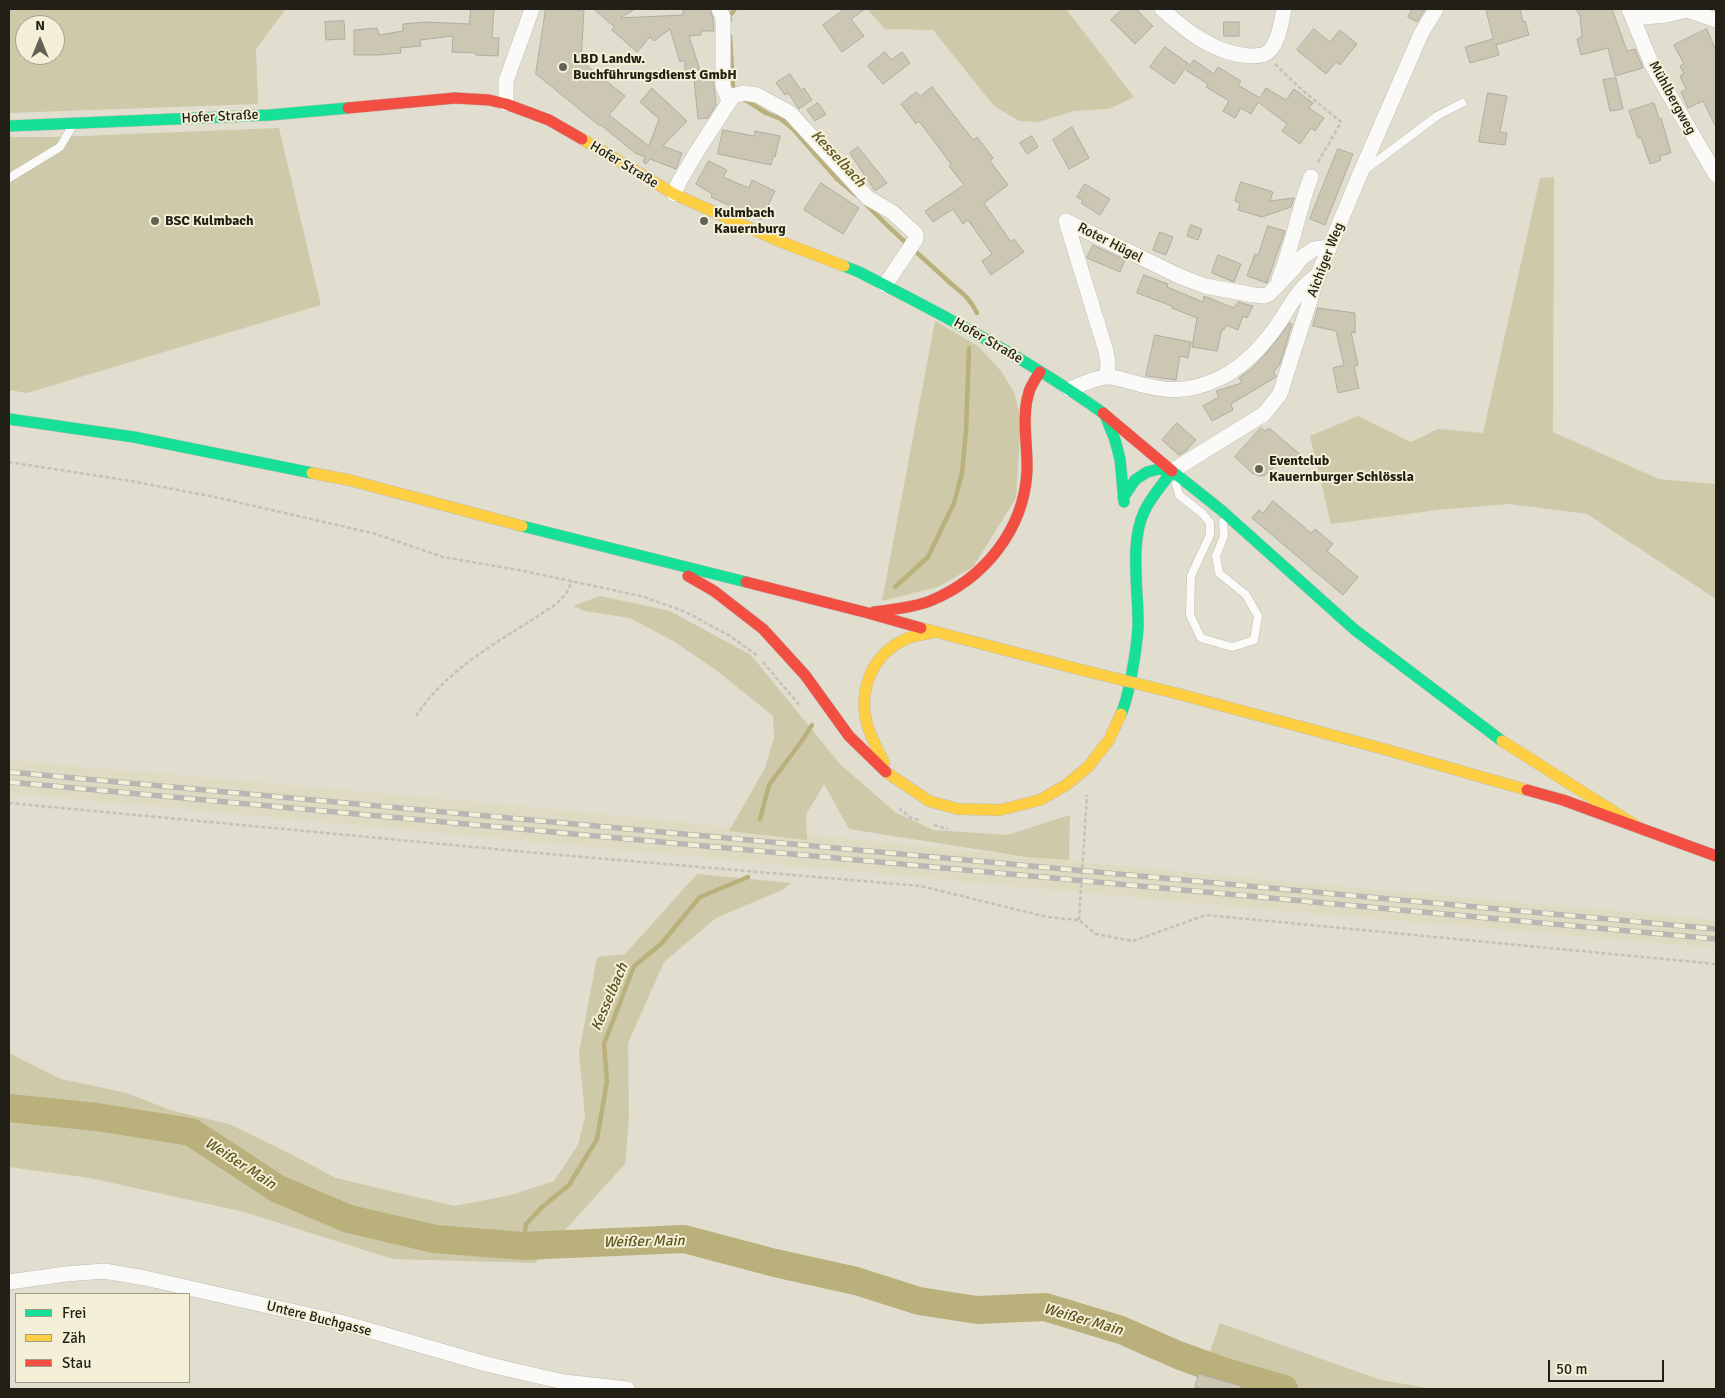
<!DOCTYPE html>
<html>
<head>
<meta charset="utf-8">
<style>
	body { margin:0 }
	#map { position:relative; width:1725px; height:1398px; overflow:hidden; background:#e1ded0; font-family:Signika,sans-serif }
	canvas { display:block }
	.frame { position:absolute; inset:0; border:10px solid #211f16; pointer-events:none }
	.legend { position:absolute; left:15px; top:1293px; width:175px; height:90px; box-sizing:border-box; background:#f4f0d7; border:1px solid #a09c8a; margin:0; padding:6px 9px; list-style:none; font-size:15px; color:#211f16 }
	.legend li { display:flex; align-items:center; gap:10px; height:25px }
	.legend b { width:25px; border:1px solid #a09c8a }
	.north { position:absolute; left:15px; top:15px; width:50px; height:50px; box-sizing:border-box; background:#f4f0d7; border:1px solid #a09c8a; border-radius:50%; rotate:0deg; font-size:14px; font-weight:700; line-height:20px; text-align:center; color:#211f16 }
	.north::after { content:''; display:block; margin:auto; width:18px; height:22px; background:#646257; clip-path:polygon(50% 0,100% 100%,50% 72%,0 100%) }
	.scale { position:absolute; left:1548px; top:1360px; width:116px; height:22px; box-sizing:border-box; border:2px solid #211f16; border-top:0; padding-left:6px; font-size:15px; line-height:18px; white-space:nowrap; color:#211f16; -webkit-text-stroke:4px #f4f0d7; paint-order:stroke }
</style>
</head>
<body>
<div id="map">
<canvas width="1725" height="1398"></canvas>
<div class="frame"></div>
<ul class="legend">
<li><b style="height:6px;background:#16e098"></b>Frei</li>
<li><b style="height:6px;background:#ffcf43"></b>Zäh</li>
<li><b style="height:6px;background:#f24e42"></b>Stau</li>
</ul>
<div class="north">N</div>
<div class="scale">50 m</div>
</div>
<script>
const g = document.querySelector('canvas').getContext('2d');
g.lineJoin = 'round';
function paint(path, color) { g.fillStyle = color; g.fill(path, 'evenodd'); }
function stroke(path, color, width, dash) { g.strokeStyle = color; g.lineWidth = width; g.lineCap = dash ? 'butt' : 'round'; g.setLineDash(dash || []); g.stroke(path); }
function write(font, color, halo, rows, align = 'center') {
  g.font = font + ' Signika,sans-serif'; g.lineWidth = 4; g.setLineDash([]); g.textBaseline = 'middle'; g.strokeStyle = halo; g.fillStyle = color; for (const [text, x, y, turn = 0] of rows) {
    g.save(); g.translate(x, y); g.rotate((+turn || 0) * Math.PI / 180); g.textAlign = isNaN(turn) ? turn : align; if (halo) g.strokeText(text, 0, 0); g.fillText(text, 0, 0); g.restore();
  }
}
const built = new Path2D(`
	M9,760l471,42 716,71 520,47v28l-523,-45 -1184,-110z`);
const green = new Path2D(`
	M9,9h277l-30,40 2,55 -249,9zM25,25h30v30h-30z
	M867,9h199l68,88 -25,12 -35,2 -36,11 -19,-1 -25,-15 -61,-76 -48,-1z
	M279,128l42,177 -294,88 -18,-3v-253h46z
	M1554,177l-1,255 106,47 57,5v115l-129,-85 -78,-10 -71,6 -107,14 -21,-88 48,-20 53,26 27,-13 45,4 57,-255z
	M935,321l43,25 23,25 13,21 7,27 -5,79 -43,69 -35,20 -56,14z
	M600,596l70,15 81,44 89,109 55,48 38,18 74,5 63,-20 -1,45 -43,-3 -177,-28 -25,-45 -18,31 1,25 -78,-9 36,-63 9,-30 -1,-22 -57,-46 -43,-29 -43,-23 -46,-7 -11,-5z
	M697,874l95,9 -10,7 -66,28 -52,44 -36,81 1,76 -4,45 -90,99 -142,-4 -149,-47 -154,-34 -81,-11v-114l52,26 66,14 43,17 59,14 54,26 53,28 118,28 57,-11 43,-14 24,-36 7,-28 -6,-64 18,-96 28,-3z
	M1220,1323l161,57 53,9h-177v-5l-52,-18z`);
const stream = new Path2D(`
	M730,20l-1,-3 6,-8
	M730,36l3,52 3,3
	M744,99l22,14 15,6 12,10 44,50 19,16
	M865,203c26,28 54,51 82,77 14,13 21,15 30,33
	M895,587l33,-30 26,-54 8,-30 4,-42 3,-83
	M760,819l9,-34 32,-43 11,-17
	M523,1246l3,-22 15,-16 28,-23 28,-46 10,-58 -3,-37 30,-78 27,-22 39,-47 48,-20`);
const river = new Path2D(`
	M9,1108l88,9 94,15 87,57 71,30 86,20 88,7 161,-7 91,24 81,18 63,20 58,9 68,-3 76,23 57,25 44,16 62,18`);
const building = new Path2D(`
	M471,9h23l-2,29h7l-1,18 -22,-1v-2l-24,-1 1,-16 -33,4 1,6 -21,2 1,5 -24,2h-23v-25l23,-2 2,7 24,-4v-7l22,-2 44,2z
	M546,9l38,1 -3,51 44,35 -16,19 40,31 10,-27 -19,-17 12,-14 35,33 -24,25 19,7 -6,16 -26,-10 -4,5 -3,-2 2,-5 -10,-4 -34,-28 -1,1 -64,-52z
	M594,9h41l-15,9 63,-3v-6h27l3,9 1,13h-13v4l-12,1 10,31v7l-14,1v-15l-5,2 -10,-33 -16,12 -4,-4 -13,15 -25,-22 2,-3z
	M845,9h20l-14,10 13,17 -22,16 -19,-27z
	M1123,9h13l17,17 -18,18 -24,-24z
	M1413,9h12l-8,13 -9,-5z
	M1486,9h34l3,13 2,-1 4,14 -33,10 3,10 -29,8 -5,-16 28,-8z
	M1576,9h36l15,42 8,-2 8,19 -28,8 -7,-28 -27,7 -4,-16 5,-2 -2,-21z
	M344,21l1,18 -19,1 -1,-18z
	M1224,22h15v14h-15z
	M1314,29l16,13 10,-12 17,14 -17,21 -4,-3 -10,12 -29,-24z
	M1707,29l9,22v76l-13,-26 -15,7 -7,-16 5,-3 -6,-13 4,-2 -4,-8 4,-2 -10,-19z
	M1165,47l24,17 -15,20 -24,-17z
	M885,52l6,8 11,-8 8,11 -27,21 -15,-18z
	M1194,60l20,14 4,-7 23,14 -3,4 22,13 6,-10 20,12 8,-11 19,14 -4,5 15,10 -9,13 -4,-3 -11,16 -18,-13 5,-7 -29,-22 -7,12 -10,-6 -6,10 -12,-7 6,-10 -23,-14 2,-3 -21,-13z
	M790,74l11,16 3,-2 8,12 -13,9 -11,-16 -3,2 -9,-12z
	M713,77l3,28 -8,13 -10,1 -4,-40z
	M1616,78l7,31 -13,2 -7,-31z
	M932,87l41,53 4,-3 16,21 -3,3 18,24 -24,18 27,39 3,-3 10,13 -33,23 -9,-14 10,-7 -24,-34 -5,4 -10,-15 -20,13 -8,-11 39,-26 -15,-19 2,-2 -32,-43 -3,3 -15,-20 15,-12 4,4z
	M1488,93l19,3 -7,36 7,1 -2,12 -26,-3z
	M818,103l8,11 -11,7 -8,-11z
	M1654,103l5,16 2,-1 10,35 -11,3 1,4 -11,4 -9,-27 -3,1 -9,-27z
	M1072,127l17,31 -20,11 -16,-29z
	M723,130l31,6 1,-5 25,5 -5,21 -2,-1 -2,9 -53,-11z
	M1032,136l6,11 -11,7 -7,-11z
	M858,147l29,36 -12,8 -25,-38z
	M1338,149l15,5 -28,71 -15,-6z
	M709,161l18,9 -4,7 26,11 3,-8 23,11 -14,29 -50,-23 1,-3 -16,-10z
	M1241,182l32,10 -3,9 24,-3 -3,9 -29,10 -24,-7 2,-7 -5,-2z
	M821,183l38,25 -16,26 -39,-24z
	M1085,184l25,15 -10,16 -19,-12 2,-2 -6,-4z
	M1191,225l11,4 -4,11 -11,-4z
	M1268,226l17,5 -18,52 -20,-7 8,-22 3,1z
	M1160,232l13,5 -7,18 -13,-5z
	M1093,245l32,15 -5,12 -33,-14z
	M1218,255l23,9 -7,18 -22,-9z
	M1144,275l24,9 -1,3 36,15 1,-6 30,12 4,-6 15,4 -6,12 -4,-2 -5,14 -12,-5 -2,5 -2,-1 -5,22 -25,-4 5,-29 -25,-10v-2l-35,-13z
	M1318,308l37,5v20l-4,-1 7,33 -4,1 5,22 -21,5 -5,-25 11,-3 -8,-34 -23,-5z
	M1290,323l2,1 -12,40 -6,8 2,5 -45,27 2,6 -21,11 -9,-15 16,-9 -3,-6 26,-8 -3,-5 11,-8 13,-13z
	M1155,335l36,7 -3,16 -8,-2 -4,24 -30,-4z
	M1177,423l19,17 -10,11 -7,4 -17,-15z
	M1261,428l4,3 4,-3 33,28 -20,11 -4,-4 -13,12 -5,1 -8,-3 -17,-16z
	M1273,501l38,32 4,-4 18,15 -6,7 31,26 -15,18 -91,-77 7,-8 4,3z
	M1199,1374l42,12v3h-37l-9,-2z`);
const path = new Path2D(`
	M1275,64l27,26 39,32 -24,42
	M9,462l122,19 84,16 161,37 67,23 81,14 117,25 45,16 44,24 28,20
	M763,662l38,45
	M416,716c33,-51 92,-79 140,-112l10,-10 6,-13
	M9,803l528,50 384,33 126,31 32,3 17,14 37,7 73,-26 510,49
	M899,808l12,10 8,2
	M934,825l14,4
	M1079,920l8,-125`);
const lane = new Path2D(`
	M1365,170l72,-54 25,-13
	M9,178l51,-31 13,-22
	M1176,484l3,11 24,19 7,9v12l-19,41 -1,39 11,23 31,9 22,-7 4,-24 -12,-21 -27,-22 -3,-17 8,-20 -1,-14`);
const street = new Path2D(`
	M719,9l4,8v69l6,15
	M1162,9c24,22 53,45 88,47 5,0 14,0 18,-4 11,-9 13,-30 16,-43
	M1629,9l23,56 64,110
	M1633,18l33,-3 21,-5 29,10
	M506,104v-23l26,-72
	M674,194l5,-12 17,-29 37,-57 11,-3 13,2 33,18 78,85 24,14 24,22v5l-31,46
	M1066,221l113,55 26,10 49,9 10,1 5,-2 24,-25 8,-11 13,-9 16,-2
	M1066,221l40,130 2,12 -1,13
	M1279,279c14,-33 19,-69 32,-102
	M1069,389c9,-3 30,-13 40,-12 8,0 17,4 26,6 32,9 54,10 85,-5 26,-12 49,-39 64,-63 10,-16 18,-30 34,-40
	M1172,471l92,-57 16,-20 38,-119 42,-101 61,-140 15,-25
	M9,1282l57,-8 38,-3 41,7 199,45 142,41 78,18 63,7`);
const fast = new Path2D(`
	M9,126l261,-11 78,-7
	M844,266l15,6c84,43 167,86 244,141
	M1105,415l10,25 5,19 4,43
	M9,419l125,18 178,36
	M1123,498l12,-18 12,-8 12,-3 13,2 49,39 134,120 147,111
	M522,526l224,56
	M1121,714c8,-17 16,-67 17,-87 1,-34 -9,-83 6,-115 6,-14 19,-28 28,-41`);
const slow = new Path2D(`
	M582,139l92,55 105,47 65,25
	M312,473l37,7 173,46
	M921,628l157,41
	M1175,693l205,55 147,42
	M1502,741l133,84
	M884,763c-6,-13 -13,-25 -17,-39 -9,-33 5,-69 37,-84 9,-5 20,-5 30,-8
	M886,772l43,29 29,8 42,1 40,-10 26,-15 22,-18 21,-27 12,-26`);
const jam = new Path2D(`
	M348,108l107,-10 34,2 17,4 43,16 33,19
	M1103,413l69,58
	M688,576l26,15 49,38 42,46 44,61 37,36
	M746,582l122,31 53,15
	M874,612c18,-3 39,-4 56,-11 54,-22 94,-71 97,-130 1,-25 -6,-54 2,-79 2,-7 7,-14 11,-20
	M1527,790l36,10 153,56`);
const rail = new Path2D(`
	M9,772l1707,157
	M9,782l1707,157`);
const slowBridge = new Path2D(`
	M1078,669l97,24`);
const markers = [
	[563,67,5,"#646257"],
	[155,221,5,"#646257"],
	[704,221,5,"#646257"],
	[1259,469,5,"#646257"]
];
const poiNames = [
	["LBD Landw.",573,59],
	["Buchführungsdienst GmbH",573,75],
	["Kulmbach",714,213],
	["Kauernburg",714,229],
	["BSC Kulmbach",165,221],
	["Eventclub",1269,461],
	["Kauernburger Schlössla",1269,477]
];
const streetNames = [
	["Mühlbergweg",1672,98,61],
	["Hofer Straße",220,117,-3],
	["Hofer Straße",624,165,31],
	["Roter Hügel",1110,243,27],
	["Aichiger Weg",1326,260,-69],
	["Hofer Straße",988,341,30],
	["Untere Buchgasse",319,1319,14]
];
const waterNames = [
	["Kesselbach",838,159,47],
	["Kesselbach",610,997,-67],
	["Weißer Main",240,1164,33],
	["Weißer Main",644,1242,-1],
	["Weißer Main",1083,1320,16]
];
paint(built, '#dfdbc3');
paint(green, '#cec9a8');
stroke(stream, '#bab07b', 4.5);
stroke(river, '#bab07b', 28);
paint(building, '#cbc7b3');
stroke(building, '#afaca2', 1);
stroke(lane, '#bebcb2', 9);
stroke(street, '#bebcb2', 16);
stroke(fast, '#bebcb2', 12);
stroke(slow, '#bebcb2', 12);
stroke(jam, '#bebcb2', 12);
stroke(path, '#c2c1bc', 2.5, [4, 2.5]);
stroke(lane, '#fafaf8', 8);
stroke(street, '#fafaf8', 15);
stroke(fast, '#16e098', 11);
stroke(slow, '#ffcf43', 11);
stroke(jam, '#f24e42', 11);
stroke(rail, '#b7b7b4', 5.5);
stroke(rail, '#f4f0d7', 4, [11]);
stroke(slowBridge, '#bebcb2', 12, []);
stroke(slowBridge, '#ffcf43', 11);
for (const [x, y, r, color] of markers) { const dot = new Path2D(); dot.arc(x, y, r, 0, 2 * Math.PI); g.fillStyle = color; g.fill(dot); stroke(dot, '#f4f0d7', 2); }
write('bold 14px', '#211f16', '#f4f0d7', poiNames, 'left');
write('14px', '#211f16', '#f4f0d7', streetNames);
write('italic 15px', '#5e5520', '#f4f0d7', waterNames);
</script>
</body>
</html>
